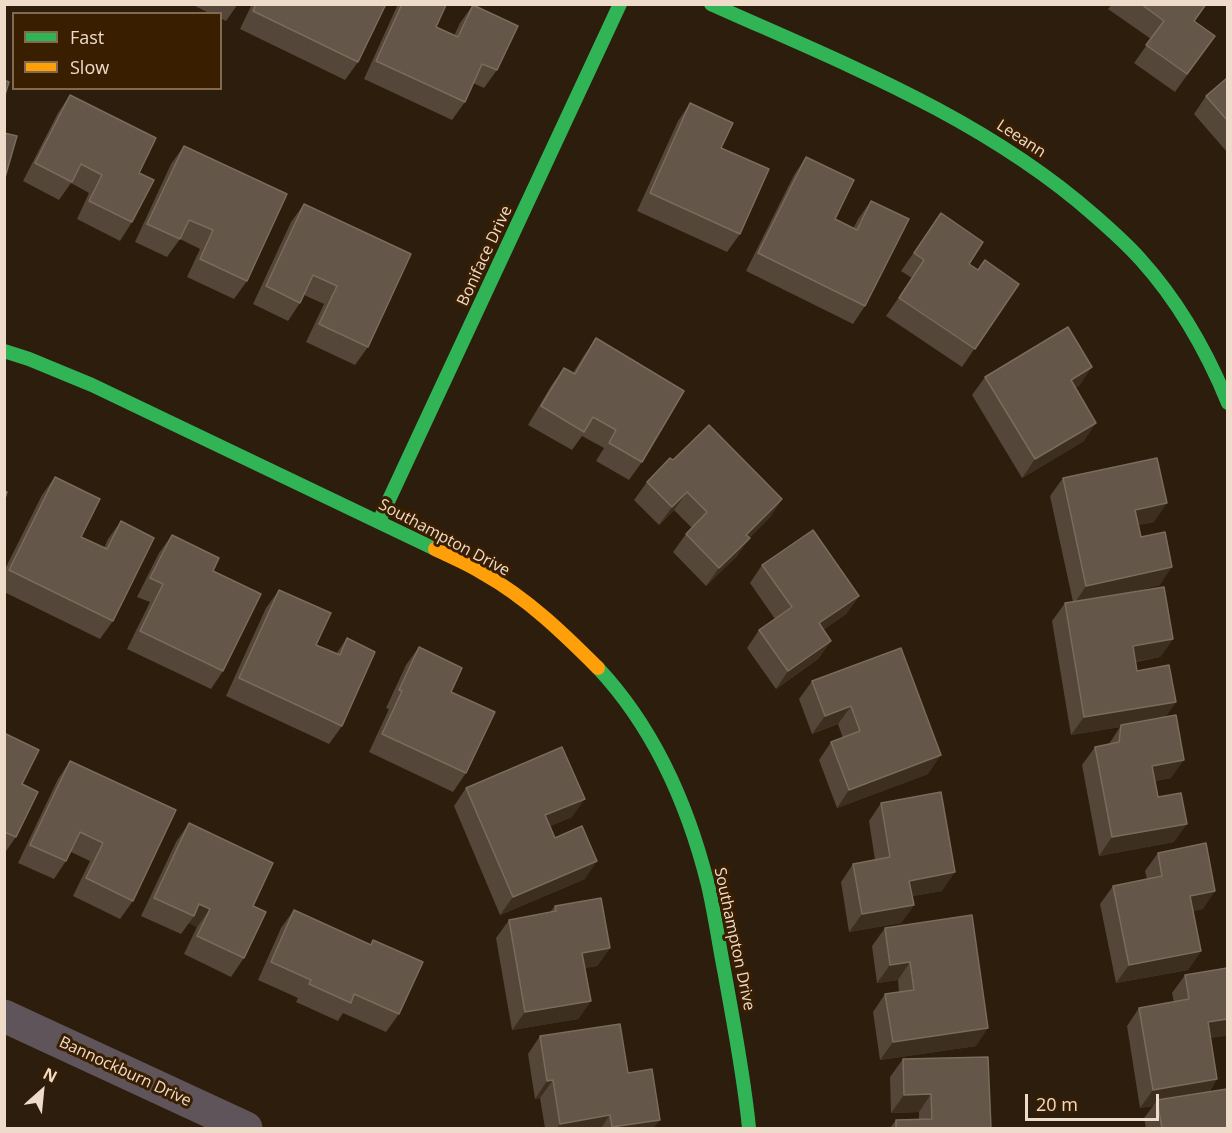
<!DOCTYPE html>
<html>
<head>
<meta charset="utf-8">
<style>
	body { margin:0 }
	#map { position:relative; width:1232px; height:1133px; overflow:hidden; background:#2d1d0d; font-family:"Open Sans",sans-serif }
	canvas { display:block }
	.frame { position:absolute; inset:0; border:6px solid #eedbca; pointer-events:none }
	.legend { position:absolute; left:12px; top:12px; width:210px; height:78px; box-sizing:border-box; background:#3a1e00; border:2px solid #826a51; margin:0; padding:8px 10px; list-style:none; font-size:18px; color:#eedbca }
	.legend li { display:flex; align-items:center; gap:12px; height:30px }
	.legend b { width:30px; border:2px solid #826a51 }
	.north { position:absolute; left:12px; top:1061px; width:60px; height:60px; -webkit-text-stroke:4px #3a1e00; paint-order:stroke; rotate:27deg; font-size:16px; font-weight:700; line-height:24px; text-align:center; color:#eedbca }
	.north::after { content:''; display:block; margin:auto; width:21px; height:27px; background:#eedbca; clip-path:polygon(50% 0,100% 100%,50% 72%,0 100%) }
	.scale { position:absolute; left:1025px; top:1094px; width:134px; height:27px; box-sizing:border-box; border:3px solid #eedbca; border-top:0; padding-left:8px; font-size:18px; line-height:21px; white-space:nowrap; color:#eedbca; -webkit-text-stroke:4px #3a1e00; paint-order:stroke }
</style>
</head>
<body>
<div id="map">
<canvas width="1232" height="1133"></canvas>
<div class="frame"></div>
<ul class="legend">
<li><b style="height:8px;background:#30b455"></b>Fast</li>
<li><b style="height:8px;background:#ff9f0a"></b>Slow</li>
</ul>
<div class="north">N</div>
<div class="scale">20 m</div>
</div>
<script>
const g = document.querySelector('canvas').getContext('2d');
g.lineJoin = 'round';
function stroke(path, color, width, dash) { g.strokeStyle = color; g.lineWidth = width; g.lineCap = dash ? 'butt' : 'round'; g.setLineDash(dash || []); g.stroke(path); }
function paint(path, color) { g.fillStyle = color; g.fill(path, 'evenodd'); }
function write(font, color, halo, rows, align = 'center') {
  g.font = font + ' "Open Sans",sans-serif'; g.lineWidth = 6; g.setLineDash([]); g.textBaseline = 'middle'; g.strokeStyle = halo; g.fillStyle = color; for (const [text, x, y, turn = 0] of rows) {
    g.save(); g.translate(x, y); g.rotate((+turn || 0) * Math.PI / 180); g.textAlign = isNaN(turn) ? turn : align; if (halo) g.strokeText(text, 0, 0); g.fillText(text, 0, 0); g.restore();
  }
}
const street = new Path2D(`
	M4,1016l242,112`);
const fast = new Path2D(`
	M711,4c134,60 273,114 384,212 16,14 32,28 46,44 37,41 66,92 87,143
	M4,351l25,8 63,26 343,164
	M379,521l241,-517
	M598,668c57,61 90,137 110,217 7,30 11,60 17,90 9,51 19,101 24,153`);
const slow = new Path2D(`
	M435,549c16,8 34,15 49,25 43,24 80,60 114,94`);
const wall = new Path2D(`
	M191,4h47l-12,17 -6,-3v-4h-9z
	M252,4h134l-28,58 -13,18 -105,-51z
	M398,4h46l-8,23 18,9 6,-13 13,-18 24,65 -13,18 -11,-5 -8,19 -13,18 -88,-41z
	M1112,4h95l-13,18 21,14 -40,56 -41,-29 17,-24 -43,-30z
	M1227,78v74l-33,-38 12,-18z
	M70,95l69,78 -7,49 -12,19 -43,-22 12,-26 -18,-10 -12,17 -36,-19 35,-68z
	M690,103l31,45 19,86 -13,18 -90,-41 41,-90z
	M184,146l63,135 -13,18 -47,-22 13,-28 -20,-10 -13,18 -32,-15 36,-78z
	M806,157l29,62 18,10 5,-10 13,-18 -6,105 -12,18 -107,-53 48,-96z
	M304,204l64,143 -13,18 -49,-23 18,-38 -20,-9 -4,8 -12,18 -35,-17 38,-82z
	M941,213l28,51 9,6 41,14 -57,83 -76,-51 26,-38 -11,-7z
	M596,338l46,124 -13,18 -33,-19 8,-13 -22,-12 -10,14 -44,-25 23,-39 13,-18 9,5 10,-16z
	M985,377l95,8 -5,3 9,53 -62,37 -50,-83z
	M55,477l26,60 23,11 4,-9 13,-18 -8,100 -13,18 -96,-47v-21l38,-76z
	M1063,478l91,44 -16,3 3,12 19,48 -43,10 56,44 -13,18 -24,5 1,9 39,31 -11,15 6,61 -16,3 3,16 16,45 -75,14 -17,-91 13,-18 14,-3 11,-17 -49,8 -19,-114 13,-18 8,-1 -23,-106z
	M647,482l135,17 -12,18 -21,21 -12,18 -31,30 -33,-34 13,-18 6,-6 -18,-18 -15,15 -25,-25z
	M172,535l41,36 10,100 -12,18 -84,-40 23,-47 -13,-5 22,-44z
	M762,565l97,31 -13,18 -23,16 8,11 -13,18 -42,30 -29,-41 12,-18 16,-11 -25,-36z
	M279,590l37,55 20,9 11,-16 -5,88 -13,18 -103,-48 40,-88z
	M419,647l32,45 15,81 -13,19 -84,-40 20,-43 -3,-1 20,-43z
	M901,648l27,126 -91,34 -18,-48 12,-18 12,-4 -5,-14 -26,10 -13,-35 13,-18z
	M4,733l18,51 -6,53 -12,17z
	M70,761l63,140 -13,18 -47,-23 17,-35 -19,-9 -5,9 -12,18 -36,-16 40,-84z
	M466,788l106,29 -22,9 5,12 30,41 -85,36 -46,-109z
	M881,803l61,88 -30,5 2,9 -13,18 -52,9 -8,-50 12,-18 22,-4 -6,-39z
	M189,823l64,83 -9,52 -13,19 -47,-23 13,-27 -8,-4 -8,11 -40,-18 35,-74z
	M1158,853l45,56 -10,2 8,40 -13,19 -72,13 -16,-79 13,-18 34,-7 -2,-8z
	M555,906l55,42 -13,18 -12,2 6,33 -13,18 -66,11 -16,-92 13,-18 41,-8z
	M294,910l76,35 3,-5 26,74 -13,18 -43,-19 -5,8 -42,-19 2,-4 -40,-18 23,-52z
	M885,928l91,118 -96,14 -7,-48 12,-18 14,-2 -1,-12 -21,3 -5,-37z
	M1185,975l26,63 6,41 -8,13 18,36h-81l-2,-10 9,-12 -13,2 -13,-82 12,-18 35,-6 -2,-9z
	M540,1036l88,37 32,47 -7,8h-108l-5,-30 -5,1 -7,-45z
	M903,1059l88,69h-101l6,-8 23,-1v-7l-28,1 -1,-36z`);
const shadedWall = new Path2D(`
	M1092,367l-12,18 -22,13 13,-18z
	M1096,423l-12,18 -62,37 13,-19z
	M687,492l-13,18 -15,15 13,-18z
	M782,499l-12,18 -37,36 13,-18z
	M1167,503l-13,19 -32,7 13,-19z
	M750,538l-13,18 -31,30 13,-18z
	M1172,567l-12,18 -86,19 12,-18z
	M859,596l-13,18 -40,28 13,-19z
	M1173,639l-13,18 -40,7 13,-18z
	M831,641l-13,18 -42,30 12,-18z
	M1176,702l-13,18 -42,5 -1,2 -49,8 13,-18z
	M851,706l-13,18 -26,10 13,-18z
	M941,755l-13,19 -91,34 12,-18z
	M1184,760l-13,18 -32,6 13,-18z
	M585,799l-13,18 -40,16 13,-18z
	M1187,824l-13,18 -75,14 13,-19z
	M597,861l-12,18 -85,36 13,-18z
	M955,872l-13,19 -45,8 12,-18z
	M1215,891l-12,18 -26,5 13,-18z
	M199,904l11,5 -13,18 -8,-4 5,-7z
	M914,905l-13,18 -52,9 13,-18z
	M610,948l-13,18 -27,5 12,-18z
	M1201,951l-13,19 -72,13 13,-18z
	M910,962l-12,18 -21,3 13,-18z
	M591,1001l-13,18 -66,11 13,-18z
	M1227,1019v17l-31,4 12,-18z
	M988,1028l-12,18 -96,14 13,-18z
	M1217,1079l-12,18 -48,3 -4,6 -13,2 13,-18z
	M553,1080l-13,18 -5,1 12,-18z
	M931,1094l-12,18 -28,1 13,-18z
	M610,1115l-9,13h-44l3,-4z
	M660,1120l-7,8h-42l1,-1z`);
const building = new Path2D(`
	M256,4h130l-28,58 -105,-51z
	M402,4h42l2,1 -10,22 22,10 15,-32 45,21 -21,44 -15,-6 -17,38 -89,-41z
	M1141,4h65l-12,17 21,15 -28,38 -41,-29 18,-24z
	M1227,78v42l-21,-24z
	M4,80l5,2 -5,16z
	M70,95l86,43 -17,35 15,7 -22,42 -43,-21 13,-26 -21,-11 -9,18 -37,-19z
	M690,103l43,20 -12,25 48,21 -29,65 -90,-41z
	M4,133l13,3 -13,45z
	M184,146l103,48 -40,87 -47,-22 13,-29 -24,-10 -9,19 -33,-15z
	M806,157l48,23 -19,39 22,11 14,-29 38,18 -44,87 -107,-53z
	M304,204l107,50 -43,93 -49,-23 18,-38 -24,-11 -13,28 -34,-17z
	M941,213l42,29 -14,22 9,6 7,-10 34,24 -44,65 -76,-51 25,-38 -10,-7z
	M1068,327l24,40 -21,13 25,43 -61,36 -50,-82z
	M596,338l88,53 -42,71 -33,-19 7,-13 -23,-13 -9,15 -43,-26 23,-38 11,6z
	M709,425l73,74 -36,36 4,3 -31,30 -33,-34 21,-22 -20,-20 -15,15 -25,-25 23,-24 3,2z
	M1157,458l10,45 -32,7 6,27 24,-5 7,35 -86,19 -23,-108z
	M55,477l45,22 -19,38 26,12 14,-28 33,17 -41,83 -104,-51z
	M4,491l3,1 -3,9z
	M813,530l46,66 -40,27 12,18 -43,30 -29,-41 33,-23 -30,-42z
	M172,535l47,23 -6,13 48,23 -38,77 -83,-40 23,-47 -13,-6z
	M1164,587l9,52 -40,7 4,25 32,-6 7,37 -92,15 -19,-114z
	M279,590l52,23 -15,32 24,10 7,-17 28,14 -33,74 -103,-48z
	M419,647l43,21 -11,24 44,20 -29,61 -84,-39 20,-43 -3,-1z
	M901,648l40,107 -92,35 -18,-48 29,-11 -9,-25 -26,10 -13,-35z
	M1176,715l8,45 -32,6 6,31 23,-4 6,31 -75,13 -17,-90 24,-5 2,-17z
	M4,733l35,17 -17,34 16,8 -22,45 -12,-5z
	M562,747l23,52 -40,16 10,23 27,-12 15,35 -84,36 -47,-109z
	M70,761l106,49 -43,91 -47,-23 17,-35 -23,-11 -14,29 -36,-16z
	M941,792l14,80 -46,9 5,24 -52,9 -9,-50 37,-7 -9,-54z
	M189,823l84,40 -20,43 13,6 -22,46 -47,-22 13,-27 -11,-5 -5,12 -40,-18z
	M1206,843l9,48 -25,5 11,55 -72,14 -16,-79 49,-10 -4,-23z
	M601,898l9,50 -28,5 9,48 -66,11 -16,-92 47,-9 -1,-5z
	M294,910l77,35 2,-5 50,22 -24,52 -45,-20 -3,9 -42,-19 2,-4 -40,-18z
	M972,915l16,113 -95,14 -8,-48 29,-4 -4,-28 -20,3 -5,-37z
	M1227,968v51l-19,3 9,57 -64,11 -14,-82 50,-9 -4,-24z
	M620,1024l8,49 24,-4 8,51 -48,7 -2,-12 -50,9 -7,-44 -6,1 -7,-45z
	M988,1057l3,71h-95v-8l36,-1 -1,-25 -27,1 -1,-36z
	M1227,1089v39h-65l-5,-28z`);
const streetNames = [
	["Leeann",1021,139,33],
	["Boniface Drive",485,256,-65],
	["Southampton Drive",444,538,28],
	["Southampton Drive",734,939,78],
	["Bannockburn Drive",125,1072,25]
];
stroke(street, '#5f545a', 33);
stroke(fast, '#30b455', 14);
stroke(slow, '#ff9f0a', 14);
paint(wall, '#544638');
paint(shadedWall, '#3d2f20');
paint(building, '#645648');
stroke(building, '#7a6b5c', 1.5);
write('16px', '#eedbca', '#3a1e00', streetNames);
</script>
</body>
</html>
